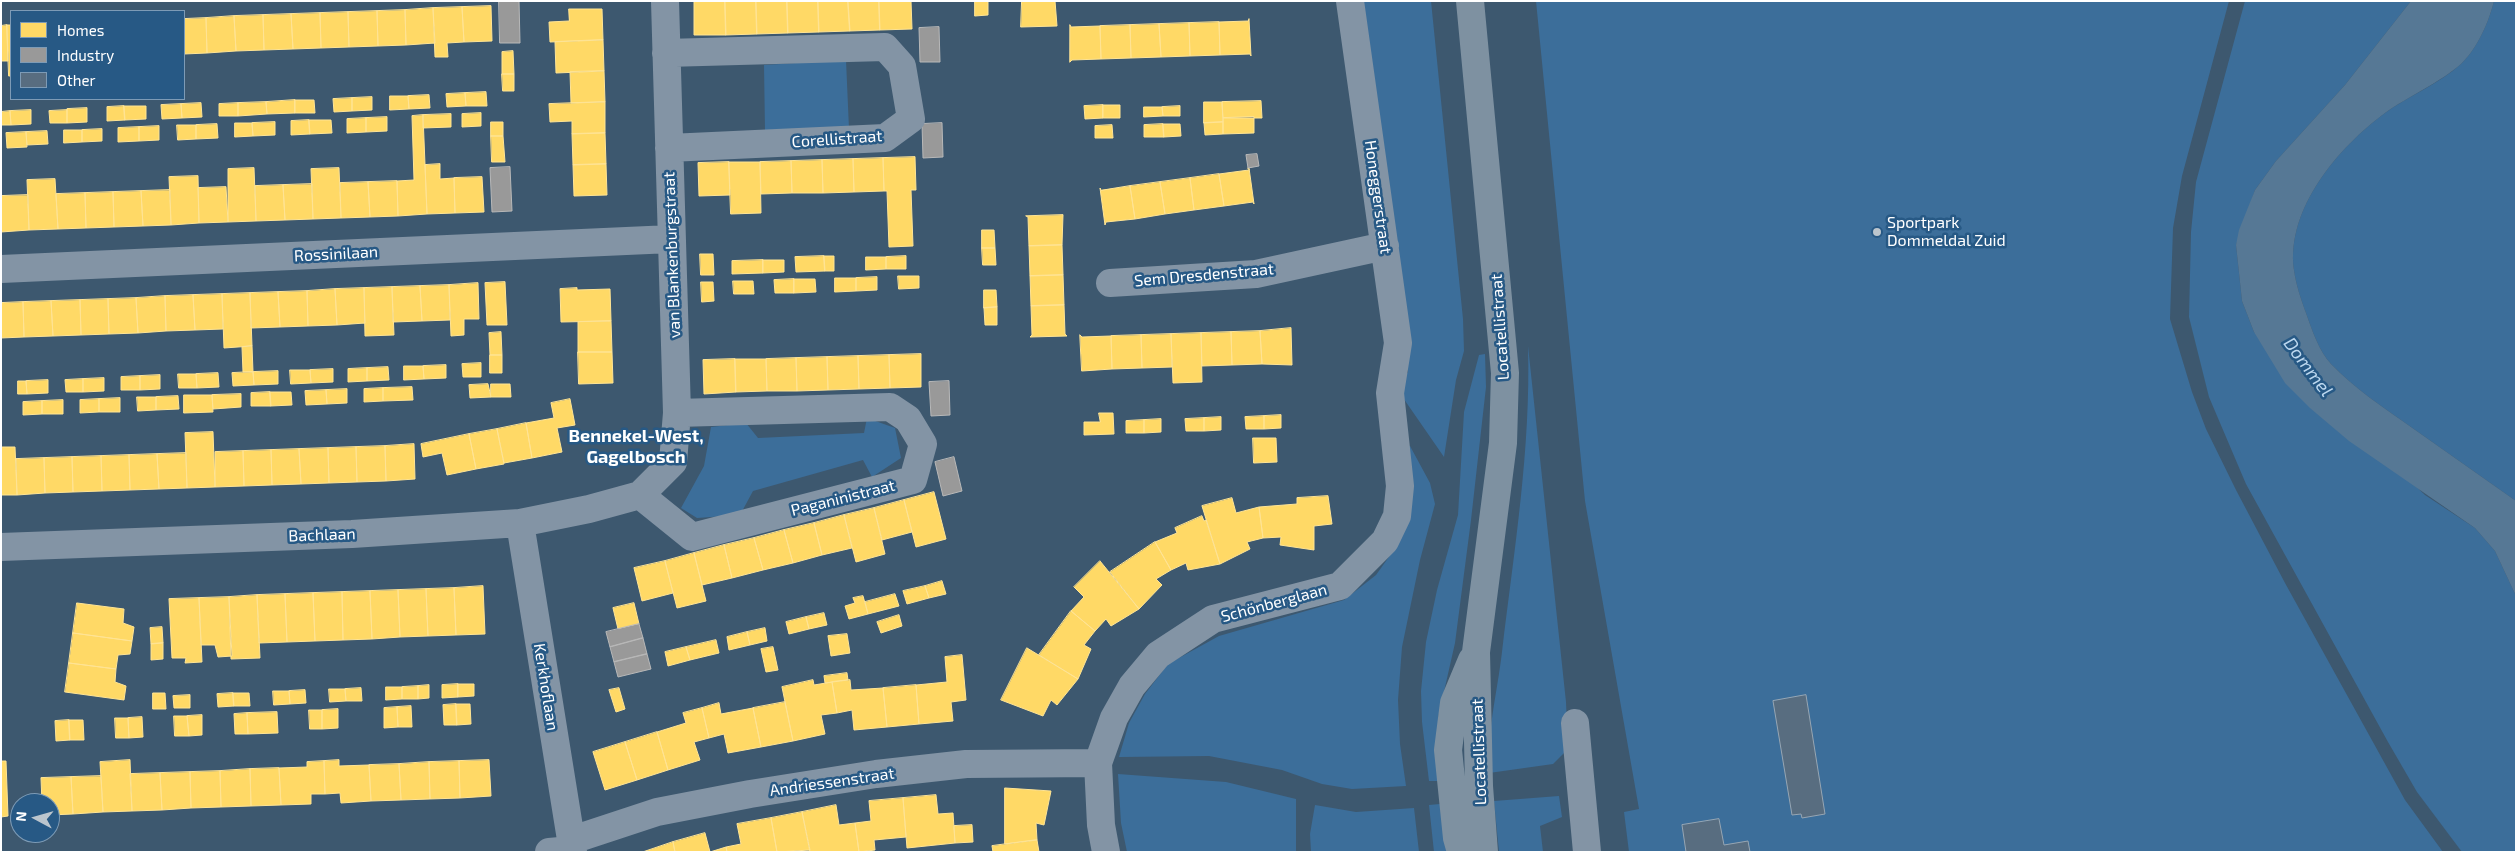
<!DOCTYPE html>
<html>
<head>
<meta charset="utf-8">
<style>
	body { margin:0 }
	#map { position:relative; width:2517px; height:853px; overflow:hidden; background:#3d586f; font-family:"Exo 2",sans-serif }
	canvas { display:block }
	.frame { position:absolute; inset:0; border:2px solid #fff; pointer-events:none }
	.legend { position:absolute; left:10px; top:10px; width:175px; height:90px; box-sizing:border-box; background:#275985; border:1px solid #7d9bb6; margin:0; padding:6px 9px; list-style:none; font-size:15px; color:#fff }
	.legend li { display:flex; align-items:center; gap:10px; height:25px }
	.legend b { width:25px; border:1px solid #7d9bb6 }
	.north { position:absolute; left:10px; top:793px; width:50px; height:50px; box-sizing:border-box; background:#275985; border:1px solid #7d9bb6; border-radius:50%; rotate:276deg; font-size:14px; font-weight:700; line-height:20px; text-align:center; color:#fff }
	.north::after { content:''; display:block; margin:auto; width:18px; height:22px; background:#bbc5cd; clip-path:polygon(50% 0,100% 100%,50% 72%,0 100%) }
</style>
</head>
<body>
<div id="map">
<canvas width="2517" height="853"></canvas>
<div class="frame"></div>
<ul class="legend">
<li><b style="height:14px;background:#ffd966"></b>Homes</li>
<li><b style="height:14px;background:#999"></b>Industry</li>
<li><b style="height:14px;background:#586d80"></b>Other</li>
</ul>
<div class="north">N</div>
</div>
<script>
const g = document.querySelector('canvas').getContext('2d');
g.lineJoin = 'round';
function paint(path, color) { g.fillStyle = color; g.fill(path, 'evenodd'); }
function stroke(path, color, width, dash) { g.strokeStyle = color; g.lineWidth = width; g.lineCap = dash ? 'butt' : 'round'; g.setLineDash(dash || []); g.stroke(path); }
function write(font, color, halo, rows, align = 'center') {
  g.font = font + ' "Exo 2",sans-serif'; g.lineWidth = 5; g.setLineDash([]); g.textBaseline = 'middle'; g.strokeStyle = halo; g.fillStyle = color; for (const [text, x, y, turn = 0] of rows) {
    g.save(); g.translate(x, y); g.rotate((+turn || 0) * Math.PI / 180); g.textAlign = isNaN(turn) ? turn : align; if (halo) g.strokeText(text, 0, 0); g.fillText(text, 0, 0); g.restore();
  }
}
const green = new Path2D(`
	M1363,1h68l32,318 1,32 -8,29 -12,77 -45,-65 1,-8 8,-12v-39z
	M1536,1h693l-47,175 -9,52 -3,91 22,73 14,37 30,61 49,93 120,217 38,52h-814l-5,-40 15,-3 -54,-308z
	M2245,1h166l-66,84 -69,76 -21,29 -19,55 6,56 12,31 171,163 50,33 20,23 21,45v256h-54l-45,-60 -29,-50 -142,-258 -37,-87 -20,-80 2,-85 5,-50z
	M2494,1h22v500c-35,-25 -70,-49 -105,-74 -27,-19 -57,-39 -80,-63 -12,-13 -19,-34 -25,-51 -5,-14 -10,-28 -12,-43 -8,-62 45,-123 91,-157 22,-16 55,-30 76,-49 16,-15 28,-42 33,-63z
	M846,60l3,69 -84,2 -1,-66z
	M1528,346l38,356 2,47 -15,15 -64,9c-2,-42 8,-79 13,-121 12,-101 29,-203 26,-306z
	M1485,354l1,33 -15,133 -16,123 -17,75v63h-9l-7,-59 -1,-31 5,-49 11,-52 21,-75 6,-103 15,-57z
	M867,418l28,10 6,30 -29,19 -9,-17 -110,31 -13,24 -43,3 -16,-10 23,-42 7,-39 35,-4 12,15 106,-5z
	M1407,446h3l20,37 5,21 -15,56 -18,87 -4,53 2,44 6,42 -54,3 -30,-5 -40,-14 -73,-14 -90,1 10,-34 16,-29 23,-30 51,-28 125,-36 32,-25 15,-21 20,-39z
	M1118,774l108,8 70,17v53h-169l-6,-29z
	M1559,796l3,21 -22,9 3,26h-44l-5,-51z
	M1440,804l7,48h-13l-5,-47z
	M1315,805l41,7 58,-4 5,44h-108l-1,-18z`);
const water = new Path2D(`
	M2411,1h83c-5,21 -17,48 -33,63 -20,18 -54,33 -76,49 -46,34 -99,95 -91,157 2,15 7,29 12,43 6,17 13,38 25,51 23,24 53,44 80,63 35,25 70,49 105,74v95l-21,-45 -20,-23 -126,-87 -39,-33 -25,-25 -31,-51 -12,-31 -6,-56 3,-15 16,-40 21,-29 69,-76z`);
const homes = new Path2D(`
	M725,1h31l1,33 -31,1z
	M725,1l1,34h-32v-33z
	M756,1h31l1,32 -31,1z
	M787,1h31l1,31 -31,1z
	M818,1h30l2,30 -31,1z
	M848,1h31l1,29 -30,1z
	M879,1h32l1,28 -32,1z
	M975,1h13v14l-13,1z
	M1022,1h33l2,25 -36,1z
	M491,6l1,35 -28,1 -2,-35z
	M462,7l2,35 -17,1 1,14h-13l-2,-49z
	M433,8l2,35 -29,2 -1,-35z
	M569,9h33l1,31 -53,2 -1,-20 20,-1z
	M405,10l1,35 -28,1 -1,-35z
	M377,11l1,35 -29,1 -1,-35z
	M348,12l1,35 -28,1 -1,-35z
	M320,13l1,35 -28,1 -2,-35z
	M291,14l2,35 -29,1 -1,-35z
	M263,15l1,35 -28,1 -2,-35z
	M234,16l2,35 -29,2 -1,-35z
	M206,18l1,35 -23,1v-35z
	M1249,19l2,37 -1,-2 -30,1 -1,-33 29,-1z
	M1219,22l1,33 -30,1 -1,-33z
	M1189,23l1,33 -29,1 -2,-33z
	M1159,24l2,33 -30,1 -1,-33z
	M7,25l1,36h-7v-35z
	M7,25h4v51h-2z
	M1070,25l1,2 29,-1 1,33 -29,1 -2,2z
	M1130,25l1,33 -30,1 -1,-33z
	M603,40l1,31 -48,2 -1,-31z
	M513,51l1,23h-12v-22z
	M604,71l1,31 -34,1 -1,-31z
	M502,74h12v17h-11z
	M486,92l1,14h-21l-1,-13z
	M465,93l1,13 -19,1 -1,-13z
	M429,95l1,13 -21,1 -1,-13z
	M390,96h18l1,13 -19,1z
	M372,97v13l-20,1v-13z
	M352,98v13l-18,1 -1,-13z
	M295,100v13l-28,1 -1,-12z
	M295,100h19l1,13h-20z
	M1261,101l1,17h-39l-1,-16z
	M266,102l1,12 -29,2v-13z
	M605,102v31l-33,1v-13l-22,1 -1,-18z
	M1204,102h18l1,20 -19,1z
	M201,103l1,14 -20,1 -1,-14z
	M238,103v13h-19v-12z
	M181,104l1,14 -20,1 -1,-14z
	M1103,105h17v13h-17z
	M1103,105v13l-18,1 -1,-13z
	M124,106l1,14 -18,1v-14z
	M124,106h22v13l-21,1z
	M1180,106v10h-17l-1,-9z
	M1144,107h18l1,9 -19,1z
	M87,108v14l-20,1v-14z
	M31,110v14l-20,1 -1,-14z
	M67,110v13h-17l-1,-12z
	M10,111l1,14h-10v-13z
	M481,113v13l-19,1v-13z
	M451,114v13l-28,1v-13z
	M423,115l4,99 -29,2 -1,-35 17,-1 -2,-64z
	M387,117v14l-21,1v-14z
	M1254,117v16l-31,1v-16z
	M366,118v14l-19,1v-14z
	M309,120h22l1,13 -22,1z
	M309,120l1,14 -19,1v-14z
	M275,122v13l-22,1 -1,-13z
	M491,122h12v14h-12z
	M1223,122v12l-18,1 -1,-12z
	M235,123h17l1,13 -18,1z
	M217,124l1,14 -22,1v-14z
	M1163,124l1,13h-20v-12z
	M1163,124h17l1,12 -17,1z
	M177,125h19v14l-18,1z
	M1112,125l1,13h-18v-12z
	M159,126v14l-20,1v-14z
	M139,127v14l-21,1v-14z
	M102,129v12l-20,1v-12z
	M64,130h18v12l-18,1z
	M47,131l1,13 -21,1 -1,-13z
	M26,132l1,15 -20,1 -1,-15z
	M605,133l1,31 -33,1 -1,-31z
	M491,136h12l2,26h-13z
	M915,157l1,33h-5l2,56 -24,1 -2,-56h-3l-1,-33z
	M883,158l1,33 -30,1 -1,-33z
	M853,159l1,33 -31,1 -1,-33z
	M822,160l1,33h-31l-1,-32z
	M791,161l1,32 -31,1 -1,-32z
	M729,162l1,33 -31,1 -1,-33z
	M729,162h31l1,51 -30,1z
	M440,164v15l14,-1 1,35 -28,1 -2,-49z
	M606,164l1,31 -33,1 -1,-31z
	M254,168l2,53 -28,1v-53z
	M339,168l2,50 -28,1 -2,-50z
	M1248,168h1l5,36 -1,-2 -29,4 -5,-32 30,-4z
	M1219,174l5,32 -30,4 -4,-32z
	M198,176l1,47 -28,2 -2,-48z
	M482,177l2,35 -29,1 -1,-35z
	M1190,178l4,32 -29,4 -5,-32z
	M55,179l3,50 -29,1 -2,-50z
	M397,181l1,35 -28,1 -2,-35z
	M368,182l2,35 -29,1 -1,-35z
	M1160,182l5,32 -30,5 -5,-33z
	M312,184l1,35 -28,1 -2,-35z
	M283,185l2,35 -29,1 -1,-35z
	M1130,186l5,33 -29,3 -1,3 -5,-37 1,2z
	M226,187l2,35 -29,1 -1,-35z
	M170,190l1,35 -28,1 -2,-35z
	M141,191l2,35 -29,1 -1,-35z
	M113,192l1,35 -28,1 -1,-35z
	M85,193l1,35 -28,1 -2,-35z
	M28,195l1,35 -28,2v-36z
	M1063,215l-1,30 -33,1 -1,-29 -2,-1z
	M982,230h12l1,18h-13z
	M1062,245l1,30 -33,1 -1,-30z
	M982,248h13l1,17h-13z
	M700,254h13l1,21h-13z
	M824,256h10v15h-9z
	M824,256l1,15 -29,1 -1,-15z
	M906,256v13h-20v-12z
	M866,257h20v12l-20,1z
	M763,260v13l-31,1v-13z
	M763,260h21v12l-21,1z
	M1063,275l1,30 -33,1 -1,-30z
	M898,276h21v12l-20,1z
	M877,277v13l-21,1v-13z
	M835,278h21v13l-21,1z
	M794,279v14h-19l-1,-13z
	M794,279h21l1,13 -22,1z
	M733,281h20l1,13h-20z
	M505,282l2,43h-20l-2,-42z
	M701,282h12l1,19 -12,1z
	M478,283l1,36h-15v16l-13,1 -2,-51z
	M449,285l1,35 -28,1 -2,-35z
	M420,286l2,35 -29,1 -1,-35z
	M392,287l2,48 -29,1 -1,-48z
	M364,288l1,35 -28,2 -2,-36z
	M577,288v2l33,-1 1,32 -50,1 -1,-33z
	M335,289l2,36 -29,1 -1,-35z
	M984,290h12l1,17 -13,1z
	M307,291l1,35 -28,1 -2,-35z
	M278,292l2,35 -29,1 -1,-35z
	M250,293l2,53 -28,2 -2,-54z
	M222,294l1,35 -28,1 -2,-35z
	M193,295l2,35 -29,1 -1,-35z
	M165,296l1,35 -28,2 -2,-35z
	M136,298l2,35 -29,1 -1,-35z
	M108,299l1,35 -28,1 -1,-35z
	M80,300l1,35 -28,1 -2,-35z
	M51,301l2,35 -29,1 -1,-35z
	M23,302l1,35 -23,1v-35z
	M1064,305l1,29 2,2 -37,1 2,-2 -1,-29z
	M997,307v18h-12l-1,-17z
	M611,321l1,31h-34v-30z
	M1291,328l1,37 -30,-1 -2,-33z
	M1260,331l2,33 -30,1 -1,-33z
	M501,332l1,23h-12l-1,-22z
	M1231,332l1,33 -30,1 -1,-33z
	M1201,333l1,49 -29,1 -2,-49z
	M1171,334l1,33 -30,1 -1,-33z
	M1080,335l2,2 29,-1 1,33 -30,2z
	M1141,335l1,33 -30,1 -1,-33z
	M252,346l1,26h-10l-1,-25z
	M578,352h34l1,31 -34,1z
	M921,354v33l-31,1 -1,-33z
	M490,355h12v18h-12z
	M889,355l1,33 -31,1 -1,-33z
	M858,356l1,33 -31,1 -1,-33z
	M827,357l1,33 -31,1 -1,-33z
	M796,358l1,33h-30l-1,-32z
	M735,359h31l1,32 -31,1z
	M735,359l1,33 -32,2 -1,-34z
	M481,363v14h-18l-1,-13z
	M446,365v13l-22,1 -1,-13z
	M404,366h19l1,13 -20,1z
	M388,367l1,13 -22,1v-13z
	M367,368v13l-19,1v-13z
	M333,369v13l-22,1 -1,-13z
	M290,370h20l1,13 -20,1z
	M278,371v13l-24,1 -1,-13z
	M253,372l1,13 -21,1 -1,-13z
	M218,373l1,14 -22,1 -1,-14z
	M178,374h18l1,14h-18z
	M160,375v14l-20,1v-14z
	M140,376v14h-19v-13z
	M104,378v13l-21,1v-13z
	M83,379v13h-17l-1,-12z
	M48,380v13l-21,1 -1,-13z
	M18,381h8l1,13h-9z
	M488,384l3,13 -21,1 -1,-13z
	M491,384h19l1,13h-20z
	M412,387l1,13 -30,1v-13z
	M383,388v13l-19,1v-13z
	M347,389v14l-20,1 -1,-14z
	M326,390l1,14 -21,1 -1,-14z
	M270,392h21l1,13 -21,1z
	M270,392l1,14h-20v-13z
	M241,394v13l-28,2 -1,-14z
	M184,395h28l1,17 -29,1z
	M178,396l1,13 -23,1v-13z
	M137,397h19v13l-18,1z
	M120,398v14h-21v-13z
	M99,399v13l-19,1v-13z
	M570,399l5,26 -18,3 5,24 -30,6 -6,-35 28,-5 -3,-15z
	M63,400v14h-21v-13z
	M42,401v13l-19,1v-13z
	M1099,413h14l1,21 -30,1v-13h16z
	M1281,415v13l-17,1v-13z
	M1264,416v13h-18l-1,-12z
	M1221,417v13l-17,1v-13z
	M1204,418v13h-18l-1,-12z
	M1161,419v13l-17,1v-13z
	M1144,420v13h-18v-12z
	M526,423l6,35 -28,5 -7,-34z
	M497,429l7,35 -28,5 -7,-35z
	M213,432l2,55 -28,1 -2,-55z
	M469,434l7,35 -29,6 -5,-22 -19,4 -2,-13z
	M1253,438h23l1,24 -23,1z
	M414,444l1,35 -29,2 -1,-35z
	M385,446l1,35 -29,1 -1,-35z
	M1,447h14l2,48h-16z
	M356,447l1,35 -28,1 -1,-35z
	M328,448l1,35 -28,1 -2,-35z
	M299,449l2,35 -29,1 -1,-35z
	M271,450l1,35 -28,1 -1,-35z
	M243,451l1,35 -29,1v-35z
	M186,453l1,35 -28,1 -2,-35z
	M157,454l2,35 -29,1 -1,-35z
	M129,455l1,35 -28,1 -1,-35z
	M101,456l1,35 -29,1 -1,-35z
	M72,457l1,35 -28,1 -1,-35z
	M44,458l1,35 -28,2 -1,-36z
	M934,492l12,47 -30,8 -12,-47z
	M1328,496l4,28 -18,2v24l-34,-5 1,-8 -18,1 -4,-31 38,-3v-6z
	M1232,498l4,15 23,-6 4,31 -16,4 3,7 -30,15 -18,-58z
	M904,500l8,32 -30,8 -8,-32z
	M874,508l11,46 -29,8 -12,-47z
	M844,515l8,33 -30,7 -8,-32z
	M1202,516l2,5 2,-1 14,44 -32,6 -2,-7 -15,7 -16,-28 22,-9 -2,-5z
	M814,523l8,32 -29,8 -9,-33z
	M784,530l9,33 -30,7 -9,-32z
	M754,538l9,32 -31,8 -8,-33z
	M1155,542l16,28 -15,9 6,6 -23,24 -29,-37z
	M724,545l8,33 -30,7 -8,-32z
	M694,553l12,48 -29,7 -12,-47z
	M665,561l8,32 -31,8 -8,-33z
	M1100,561l39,48 -28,17 -5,-7 -11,12 -24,-20 13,-14 -10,-10z
	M942,581l4,13 -17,4 -4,-12z
	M483,586l2,48 -29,1 -2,-47z
	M925,586l4,12 -22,6 -4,-13z
	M454,588l2,47 -28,1 -2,-47z
	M426,589l2,47 -28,1 -2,-47z
	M398,590l2,47 -28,2 -2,-48z
	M370,591l2,48 -29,1 -1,-48z
	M342,592l1,48 -28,1 -2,-48z
	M313,593l2,48 -28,1 -2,-48z
	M285,594l2,48 -28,1 -2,-48z
	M895,594l4,12 -31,8 -3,-12z
	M257,595l3,63 -29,1 -2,-62z
	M863,596l5,18 -19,5 -4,-13 10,-3 -2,-5z
	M229,597l3,59 -14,1 -3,-12h-14l-2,-47z
	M199,598l3,64 -17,1 1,-5h-14l-3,-59z
	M77,603l47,6 -1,14 11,4 -2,14 -59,-8z
	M634,603l5,21 -21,5 -5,-21z
	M1071,611l24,20 -11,14 7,4 -13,30 -39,-24z
	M824,613l3,12 -18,4 -3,-12z
	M899,615l3,11 -21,7 -4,-11z
	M806,617l3,12 -20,5 -3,-12z
	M162,627l1,16 -12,1 -1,-16z
	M765,628l2,13 -17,4 -3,-13z
	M747,632l3,13 -21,5 -2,-13z
	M73,633l59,8 -2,13 -12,1 -2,14 -47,-6z
	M847,634l3,19 -19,3 -3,-20z
	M716,640l3,13 -29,7 -4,-13z
	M163,643v16l-12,1v-16z
	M686,647l4,13 -22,6 -3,-14z
	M773,647l5,23 -12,2 -5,-23z
	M1027,648l51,31 -21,26 -6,-5 -8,16 -42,-16z
	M962,655l4,45 -15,2 2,19 -34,3 -3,-39 31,-3 -2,-25z
	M69,663l47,6 -1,13 11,4 -2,14 -59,-8z
	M847,673l1,7 -23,3 -1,-7z
	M813,680l1,5 18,-3 5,31 -16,2 4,19 -32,7 -11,-54z
	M850,680l1,10 32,-2 4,39 -33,3 -2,-20 -15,3 -5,-31z
	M458,684h16v12l-16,1z
	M458,684v13l-16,1v-13z
	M429,685v13l-11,1v-13z
	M916,685l3,39 -32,3 -4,-39z
	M418,686v13h-16v-12z
	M386,687h16v12l-16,1z
	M361,688l1,13h-16l-1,-12z
	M619,688l6,21 -9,3 -7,-22z
	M329,689h16l1,12 -16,1z
	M305,690l1,13 -16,1 -1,-13z
	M273,691h16l1,13 -16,1z
	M153,693h12l1,16h-13z
	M233,693h16l1,13h-16z
	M233,693l1,13 -16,1 -1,-13z
	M190,695v13h-16l-1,-12z
	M785,702l8,39 -32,6 -8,-39z
	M719,703l2,11 32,-6 8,39 -33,6 -4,-19 -15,4 -7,-30z
	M456,704h14l1,20 -14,1z
	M456,704l1,21h-13l-1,-20z
	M411,706l1,21h-14l-1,-20z
	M397,707l1,20 -14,1v-20z
	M702,708l7,30 -15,4 6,18 -32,10 -11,-38 29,-9 -3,-10z
	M338,709v19l-16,1v-19z
	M309,710h13v19h-12z
	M277,712l1,21 -30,1 -1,-21z
	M247,713l1,21h-13l-1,-20z
	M202,715v20l-13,1 -2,-20z
	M174,716h13l2,20h-14z
	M142,717l1,20 -14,1 -1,-20z
	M115,718h13l1,20h-13z
	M69,720l1,20 -14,1 -1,-20z
	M69,720h14l1,20h-14z
	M657,732l11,38 -31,10 -12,-38z
	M625,742l12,38 -32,10 -12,-38z
	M130,760l2,51 -29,1 -3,-50z
	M339,760v6l30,-1 2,36 -30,2 -1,-10 -15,1 -1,-33z
	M489,760l2,36 -31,2 -1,-37z
	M1,761h5l2,55 -7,1z
	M324,761l1,33h-14v10l-30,1 -2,-37 28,-1v-5z
	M459,761l1,37 -30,1 -1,-37z
	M429,762l1,37 -29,1 -2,-36z
	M399,764l2,36 -30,1 -2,-36z
	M279,768l2,37 -30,1 -1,-37z
	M250,769l1,37 -30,1 -1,-36z
	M220,771l1,36 -30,1 -1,-36z
	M190,772l1,36 -29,2 -2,-37z
	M160,773l2,37 -30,1 -2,-37z
	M101,776l2,36 -30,2 -2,-37z
	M71,777l2,37 -23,1v-12h-8l-1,-25z
	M1005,788l46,3 -7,34 -8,-2 1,17 -32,4z
	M936,795l2,19 15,-1 2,30 -48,5 -4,-50z
	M903,798l3,39 -32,3 1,10 -16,2 -4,-29 16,-2 -2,-20z
	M836,805l3,20 16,-2 4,29h-49l-8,-40z
	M802,812l8,38 -33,2 -6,-34z
	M771,818l6,34h-50l-1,-5 15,-3 -4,-20z
	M972,825l1,17 -18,1 -1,-17z
	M705,833l5,19 16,-5 1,5h-52l-2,-10z
	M1037,840l2,12h-46l-1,-6z
	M673,842l2,10h-32z`);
const industry = new Path2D(`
	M499,1h20l1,42h-20z
	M939,27l1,35h-20l-1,-34z
	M942,123l1,34 -20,1 -1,-34z
	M1257,154l2,12 -11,2 -2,-13z
	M510,167l2,44 -20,1 -2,-44z
	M949,381l1,34 -19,1 -2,-34z
	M954,457l8,34 -19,5 -8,-34z
	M639,624l4,14 -33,9 -4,-15z
	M643,638l4,16 -33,8 -4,-15z
	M647,654l4,15 -33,8 -4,-15z`);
const building = new Path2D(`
	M1806,695l19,119 -23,4 -1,-4 -9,1 -19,-114z
	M1719,819l5,26 24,-4 2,11h-64l-4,-27z`);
const street = new Path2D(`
	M666,53l219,-6 17,19 9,53 -26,19 -216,10
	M1,269l670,-30
	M1110,283l146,-9 129,-28
	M640,495l52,42 221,-57 10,-36 -15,-25 -18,-12 -213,6
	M520,523l53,329
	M1,547l351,-13 168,-11 69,-14 51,-14 33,-33 4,-49 -12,-412
	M1575,723l12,129
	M572,840l85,-28 93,-18 126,-20 90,-10 132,-1
	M549,852l23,-2
	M1106,852l-5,-27 -3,-62 16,-45 18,-32 26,-31 55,-36 127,-33 45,-45 12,-25 3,-30 -10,-93 8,-50 -48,-342`);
const secondary = new Path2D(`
	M1470,1l35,372 -2,70 -27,209 3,134 5,66
	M1461,852l-4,-14 -9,-88 6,-47 18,-43`);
const markers = [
	[1877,232,5,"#bbc5cd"]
];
const streetNames = [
	["Corellistraat",837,139,-4],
	["Honeggerstraat",1378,197,82],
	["Rossinilaan",336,254,-3],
	["van Blankenburgstraat",672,255,-92],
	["Sem Dresdenstraat",1204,275,-5],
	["Locatellistraat",1500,327,-94],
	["Paganinistraat",843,498,-14],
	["Bachlaan",322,535,-2],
	["Schönberglaan",1274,603,-15],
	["Kerkhoflaan",546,687,81],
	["Locatellistraat",1479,752,-92],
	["Andriessenstraat",832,782,-8]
];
const poiNames = [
	["Sportpark",1887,223],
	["Dommeldal Zuid",1887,241]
];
const waterNames = [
	["Dommel",2308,367,53]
];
const neighbourhoodNames = [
	["Bennekel-West,",636,436],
	["Gagelbosch",636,457]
];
paint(green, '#3c6e9a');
paint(water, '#567895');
paint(homes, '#ffd966');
stroke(homes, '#ffe494', 1);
paint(industry, '#999');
stroke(industry, '#b8b8b8', 1);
paint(building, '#586d80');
stroke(building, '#97a6b3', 1);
stroke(street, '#8394a5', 28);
stroke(secondary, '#7e91a1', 28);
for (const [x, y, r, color] of markers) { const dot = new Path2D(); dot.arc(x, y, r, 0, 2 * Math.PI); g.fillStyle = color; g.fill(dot); stroke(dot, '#275985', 2); }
write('16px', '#fff', '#275985', streetNames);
write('16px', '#fff', '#275985', poiNames, 'left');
write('italic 18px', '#bdd8ef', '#275985', waterNames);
write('bold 18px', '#fff', '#275985', neighbourhoodNames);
</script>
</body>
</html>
